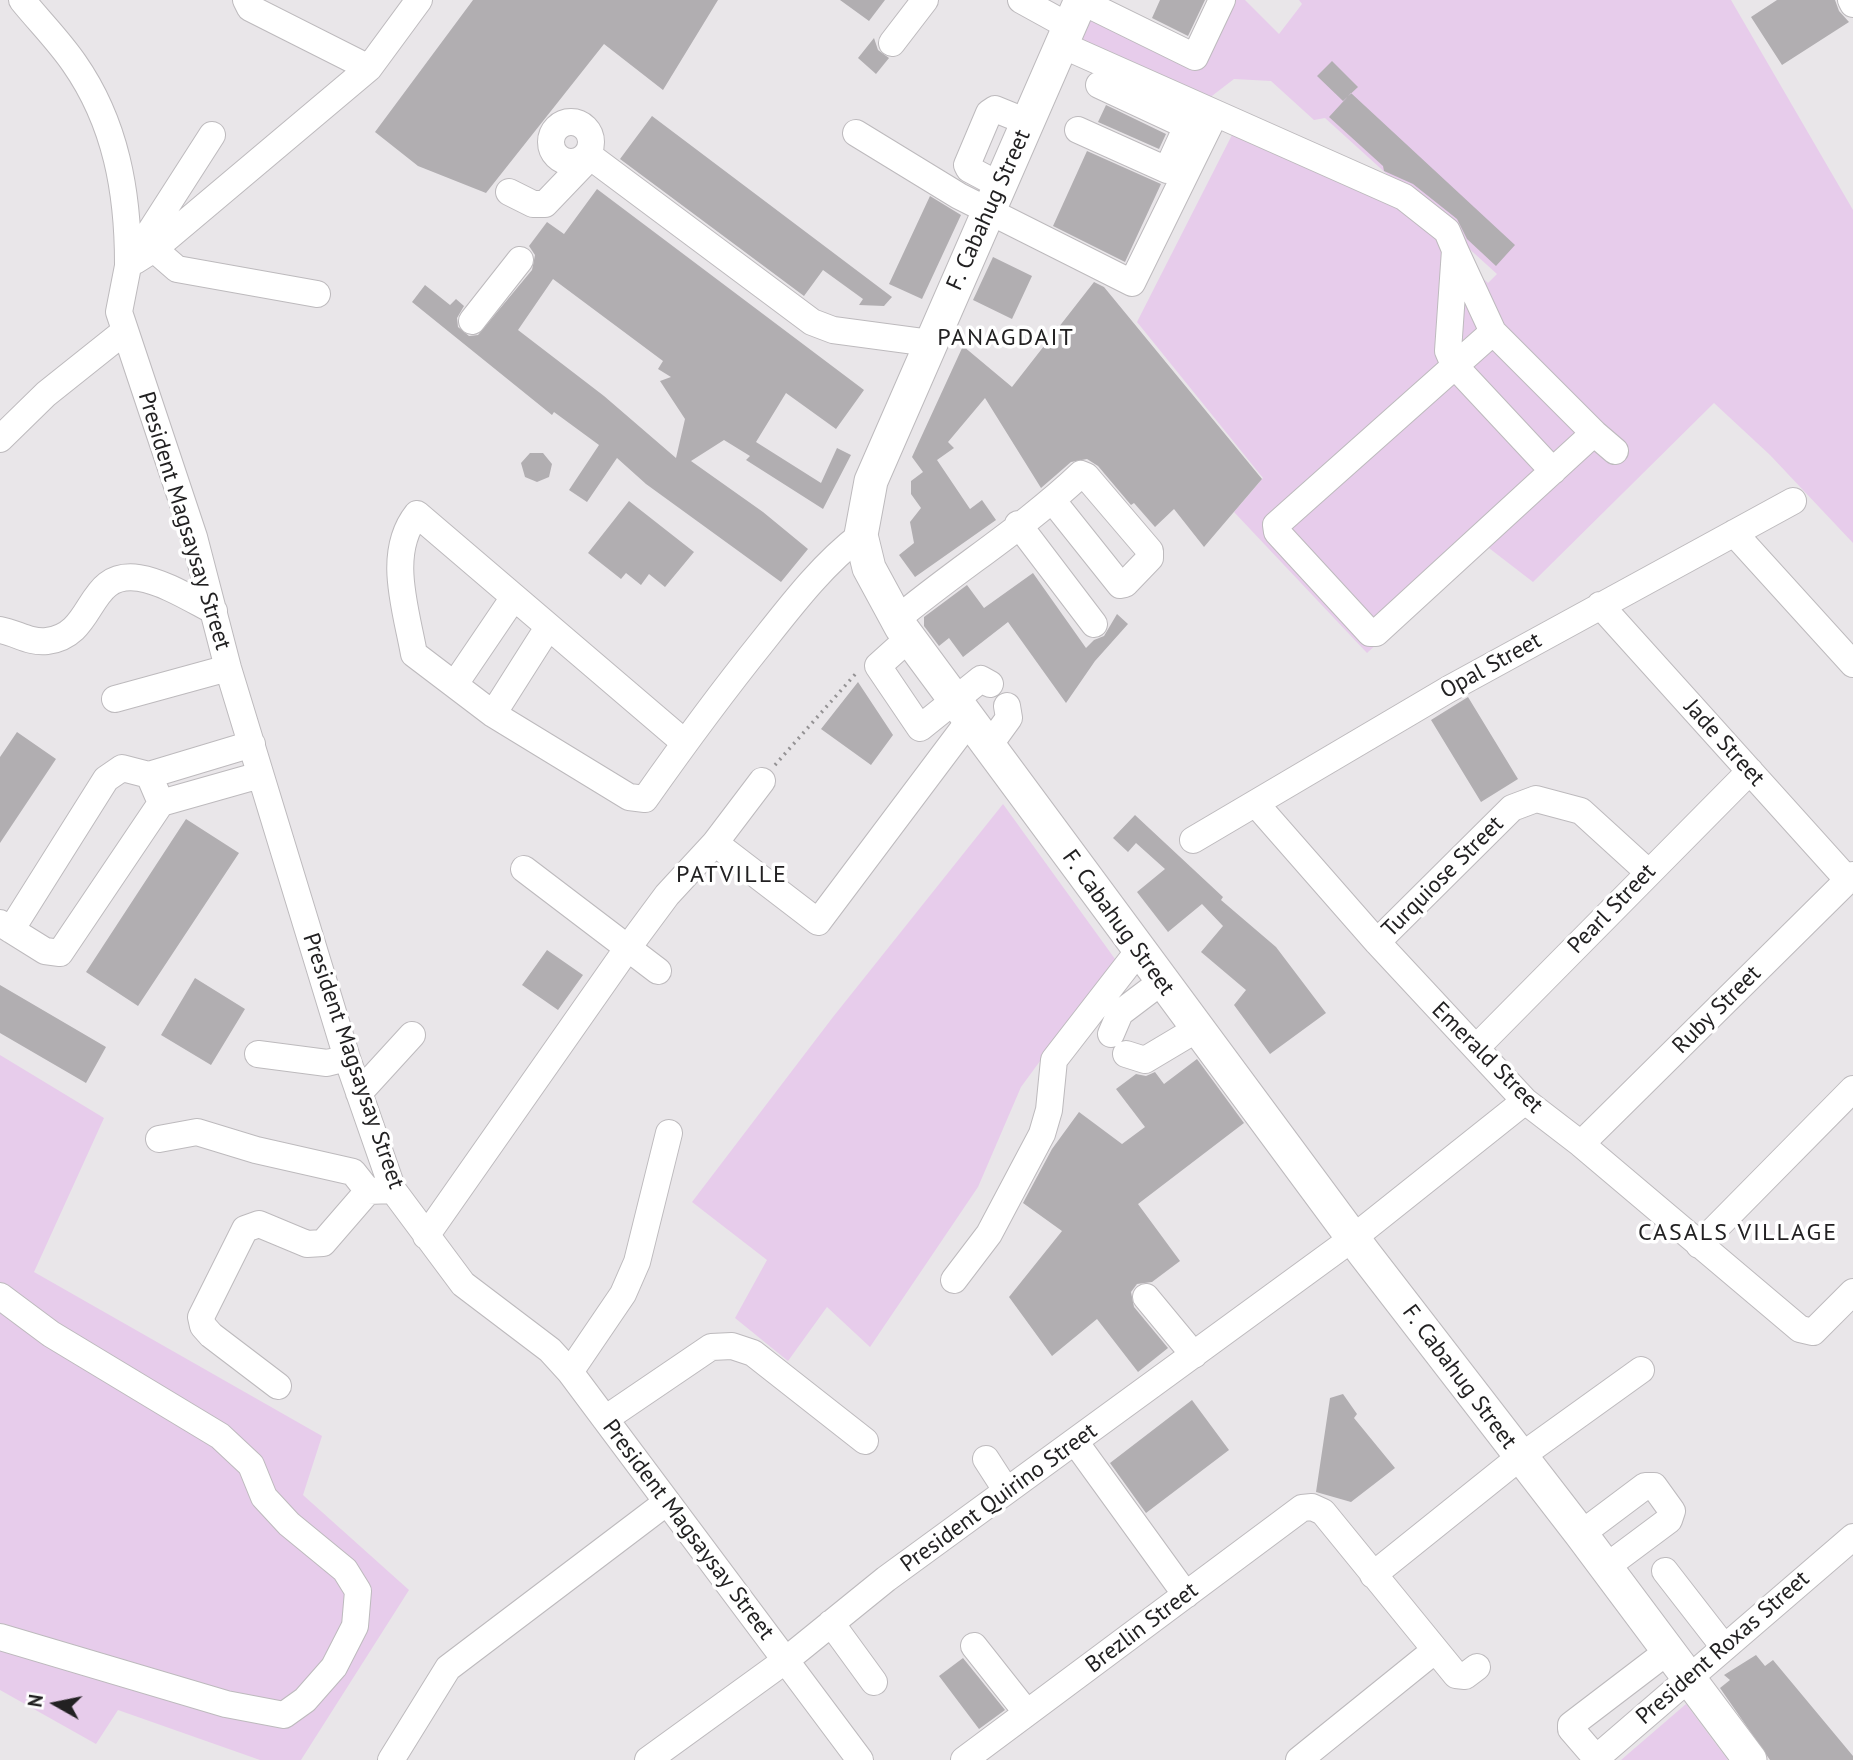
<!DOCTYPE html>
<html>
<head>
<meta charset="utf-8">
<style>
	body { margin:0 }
	#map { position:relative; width:1853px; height:1760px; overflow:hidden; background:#e9e6e9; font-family:"PT Sans",sans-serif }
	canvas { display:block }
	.north { position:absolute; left:21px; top:1669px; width:70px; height:70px; -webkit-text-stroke:5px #fff; paint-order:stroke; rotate:279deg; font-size:19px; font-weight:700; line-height:28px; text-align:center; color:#222122 }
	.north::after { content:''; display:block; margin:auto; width:24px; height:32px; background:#222122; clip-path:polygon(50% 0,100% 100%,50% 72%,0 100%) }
</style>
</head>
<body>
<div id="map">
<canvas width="1853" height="1760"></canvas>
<div class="north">N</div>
</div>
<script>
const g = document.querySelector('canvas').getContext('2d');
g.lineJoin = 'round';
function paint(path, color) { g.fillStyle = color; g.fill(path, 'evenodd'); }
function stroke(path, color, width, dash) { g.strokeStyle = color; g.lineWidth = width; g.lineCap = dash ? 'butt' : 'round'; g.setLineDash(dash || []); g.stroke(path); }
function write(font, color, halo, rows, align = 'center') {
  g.font = font + ' "PT Sans",sans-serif'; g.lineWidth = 7; g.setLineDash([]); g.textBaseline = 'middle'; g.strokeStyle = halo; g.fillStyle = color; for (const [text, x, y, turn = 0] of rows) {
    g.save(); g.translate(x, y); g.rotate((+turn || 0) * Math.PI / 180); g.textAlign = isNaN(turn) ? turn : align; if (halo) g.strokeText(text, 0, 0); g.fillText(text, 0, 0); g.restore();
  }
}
const green = new Path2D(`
	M1231,0h14l34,34 23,-30 -3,-4h432l122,210v333l-83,-88 -56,-52 -181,179 -48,-37 -118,108 -133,-141 29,-34 -126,-156 97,-191 179,83 75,69 9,-9 -172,-156 -11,2 -43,-39 -37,-2 -30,23 -129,-59 14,-30 110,57z
	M1003,804l112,155 -94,128 -43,100 -108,160 -43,-40 -39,54 -53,-43 32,-58 -75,-58 141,-185z
	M0,1055l104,63 -70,154 288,164 -19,59 106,95 -108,170h-41l-142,-50 -22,34 -96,-54z
	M1686,1704l42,56h-107z`);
const building = new Path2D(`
	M473,0h245l-55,90 -59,-46 -118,149 -68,-27 -43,-34z
	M840,0h45l-16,21z
	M1160,0h45l-17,36 -36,-18z
	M1777,0h58l4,11 10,11 -67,43 -31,-48z
	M874,38l4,12 11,8 -13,16 -18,-16z
	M1332,61l26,26 -15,14 -26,-25z
	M1351,93l164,152 -19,21 -29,-27 -10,-20 -44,-35 -29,-13 -1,-5 -54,-49z
	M1106,105l60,29 -7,15 -61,-27z
	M652,116l240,181 -8,9 -25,-1 4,-6 -40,-29 -19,26 -184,-137z
	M1087,151l74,33 -36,78 -72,-36z
	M597,189l267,201 -28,39 -50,-36 -30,49 65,41 16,-35 14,7 -28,54 -77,-49 4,-4 -26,-16 -33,21 72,51 45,37 -27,33 -135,-98 -29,-26 -30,44 -18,-12 30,-45 -45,-33 -2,3 -140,-113 13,-17 25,20 6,-6 8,7 -7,12 1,9 11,9 9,-1 54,-65 3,-15 -6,-9 18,-24 17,12zM553,279l110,82 -5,8 13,8 -11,4 25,38 -9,39 -72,-62 -86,-66z
	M930,196l31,19 -39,84 -33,-15z
	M993,257l39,19 -20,43 -39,-19z
	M1094,282l10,5 158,192 -58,68 -30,-38 -19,18 -21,-24 -3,2 -33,-39 -11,-7 -16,3 -30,26 -56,-90 -37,44 6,6 -17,12 33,49 12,-9 14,20 -81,57 -16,-22 15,-12 -4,-21 11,-14 -10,-14v-13l12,-9 -11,-15 51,-111 49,41z
	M530,453h13l9,11 -3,13 -12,5 -12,-5 -4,-14z
	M629,501l65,51 -29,35 -16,-13 -8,11 -15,-12 -5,6 -33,-26z
	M1033,573l53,75 8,-8 10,-4 13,-22 11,10 -33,37 -29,42 -58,-81 -45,35 -14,-19 -10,8 -15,-20v-9l43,-32 17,23z
	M858,682l35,53 -22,30 -50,-36z
	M1468,697l50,82 -37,23 -50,-82z
	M17,732l39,27 -56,84v-86z
	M1135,815l88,82 -2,3 55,47 50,66 -56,41 -36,-49 12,-15 -45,-38 22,-26 -21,-22 -34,28 -31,-40 28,-23 -29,-26 -8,9 -15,-14z
	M186,819l53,34 -101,153 -52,-34z
	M547,950l36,25 -25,35 -36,-25z
	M195,978l50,31 -34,56 -50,-30z
	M0,985l106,62 -20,36 -86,-50z
	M1197,1059l47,64 -106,81 42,57 -28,21 -15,2 -6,8 3,15 34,41 -30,24 -41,-53 -45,37 -43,-59 53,-66 -39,-28 29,-54 27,-37 43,32 23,-17 -29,-38 20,-15 10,2 9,-4 9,12z
	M1343,1394l14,20 -3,4 41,50 -44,34 -35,-10 14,-94z
	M1192,1400l37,50 -83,63 -36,-50z
	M1756,1655l9,11 8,-6 80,96v4h-83l-50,-72 10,-8 -6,-5z
	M963,1658l42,52 -26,19 -40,-53z`);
const path = new Path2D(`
	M775,765l83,-94`);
const minor = new Path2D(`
	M22,0c17,21 37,41 52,63 42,60 54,129 54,201
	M246,0l4,8 119,60
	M1021,0l49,27
	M1851,0l2,4
	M1081,1l114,56 27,-57
	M892,43l33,-43
	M1062,45l342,152 43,34 8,19 -7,101 6,14 99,106
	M551 142a20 20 0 1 1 40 0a20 20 0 1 1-40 0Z
	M1078,130l89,40 20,-44 -88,-41
	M856,133l103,63 173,87 83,-169
	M212,135l-84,131 -9,46 75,225 34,131 119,390 46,132 70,94 87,66 20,22 290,388
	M587,154l225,168 21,8 97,13
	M999,185l-30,-16 -2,-4 22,-52 6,-4 32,13
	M509,192l24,12h12l46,-48
	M154,249l23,20 140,25
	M1455,250l38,82 -217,193 1,7 93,101h6l218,-200 -101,-101
	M135,261l19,-12 215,-181 50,-68
	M472,321l48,-61
	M1594,433l21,18
	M0,439l46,-45 79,-63
	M1018,524l76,100
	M1734,533l119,131
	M1600,605l248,275
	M896,620c61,-51 128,-92 185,-146l5,2 64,75v7l-25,26 -5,1 -67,-84
	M0,630c17,3 29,13 47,11 50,-6 38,-71 92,-63 25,4 52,21 75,33
	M909,638l-31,28 42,62 61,-49 9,5
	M455,684l59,-87
	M115,699l113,-31
	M493,714l54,-85
	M685,743l-268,-229c-31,39 -11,95 -3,140l79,60 136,83 16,2c38,-54 77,-107 118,-158 30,-38 60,-77 98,-106
	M988,747l21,-29 -2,-12
	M149,775l103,-31
	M1256,804l121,138 148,159 56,43 219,185 13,3 40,-40
	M1193,840l256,-151 344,-188
	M715,843l103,79 151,-201
	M524,869l134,102
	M0,923l45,28 15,2 101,-150 99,-28
	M11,930l95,-151 16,-11 27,7 12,28
	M1377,942l135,-134 24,-9 45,12 67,61
	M1111,1034l9,-21 41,-31
	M1476,1048l274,-277
	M258,1054l69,9 20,-5
	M1126,1054l19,6 52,-31
	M359,1093l53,-58
	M159,1139l38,-7 59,18 97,22 15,19
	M1581,1144l272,-269
	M426,1236l201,-287 40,-54 48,-52 47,-62
	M1699,1245l154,-156
	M954,1280l35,-46 53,-100 7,-24 5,-50 86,-111
	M0,1296l51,38 169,102 31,29 13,32 25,27 56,46 13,21 -3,35 -21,41 -29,33 -21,15 -58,-11 -226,-67
	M1146,1297l48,58
	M570,1372l53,-78 14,-32 32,-129
	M278,1386l-67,-51 -8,-9 -2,-9 44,-88 14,-5 48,20 16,-1 45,-52 25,-1
	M605,1419l106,-72 21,-1 21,7 112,88
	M1076,1443l110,152
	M986,1459l20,31
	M1581,1534l64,-48h9l18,25 -3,9 -63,47
	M1665,1571l59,76
	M1373,1575l147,-118 121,-87
	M831,1623l43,59
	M974,1646l53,67
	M1596,1758l-25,-29v-4l97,-74
	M391,1760l57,-92 219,-166
	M648,1760l138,-100 100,-81 467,-341 172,-137
	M964,1760l338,-252 10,-1 11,5 133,163 9,1 12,-9
	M1299,1760l135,-109
	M1594,1760l259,-223`);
const major = new Path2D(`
	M1081,0l-210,481 -10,54 8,33 32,59 463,626 217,281 169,226`);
const streetNames = [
	["F. Cabahug Street",989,210,-66],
	["President Magsaysay Street",184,521,73],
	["Opal Street",1491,666,-29],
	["Jade Street",1724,743,48],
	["Turquiose Street",1443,877,-45],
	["Pearl Street",1612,909,-46],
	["F. Cabahug Street",1118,923,54],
	["Ruby Street",1717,1010,-45],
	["Emerald Street",1487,1058,45],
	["President Magsaysay Street",353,1061,71],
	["F. Cabahug Street",1459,1377,53],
	["President Quirino Street",999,1498,-36],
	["President Magsaysay Street",688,1530,53],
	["Brezlin Street",1142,1628,-37],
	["President Roxas Street",1723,1648,-41]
];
const neighbourhoodNames = [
	["PANAGDAIT",1006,338],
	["PATVILLE",732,875],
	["CASALS VILLAGE",1738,1233]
];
paint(green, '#e7cceb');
paint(building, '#b1aeb1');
stroke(minor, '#bdbabd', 28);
stroke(major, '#bdbabd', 35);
stroke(path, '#949294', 3.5, [2, 5]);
stroke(minor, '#fff', 26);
stroke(major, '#fff', 33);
write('23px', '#222122', '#fff', streetNames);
g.letterSpacing = '2px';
write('24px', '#222122', '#fff', neighbourhoodNames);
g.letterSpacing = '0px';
</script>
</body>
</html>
